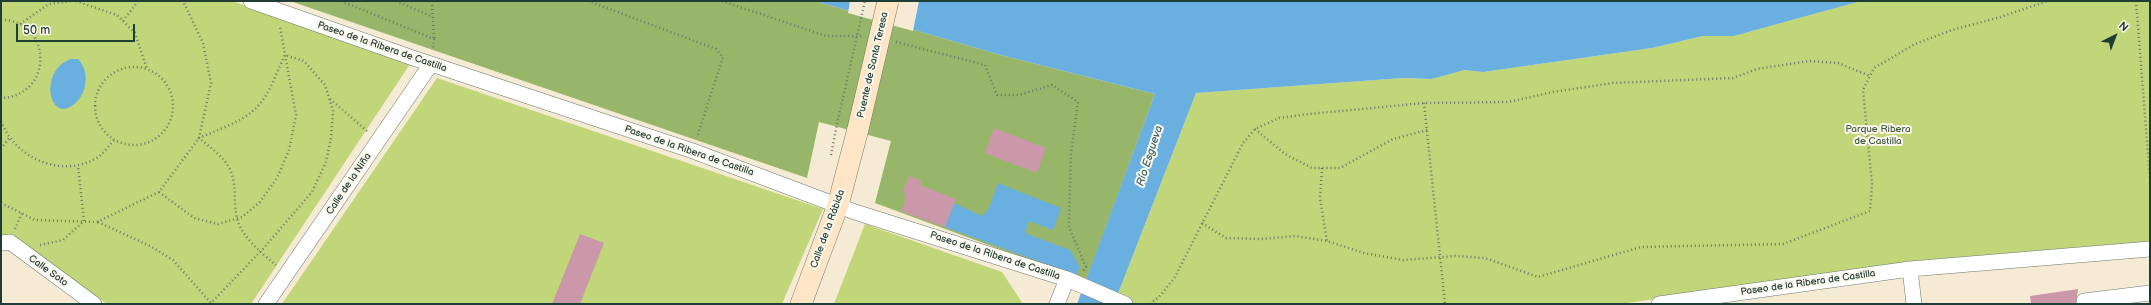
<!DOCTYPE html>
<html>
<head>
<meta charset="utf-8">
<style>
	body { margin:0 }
	#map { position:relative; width:2151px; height:305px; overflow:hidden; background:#f5ebd5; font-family:"Balsamiq Sans",sans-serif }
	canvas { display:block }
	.frame { position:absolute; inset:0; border:2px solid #1f3d34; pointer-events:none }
	.north { position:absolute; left:2095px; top:16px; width:40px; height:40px; -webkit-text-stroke:3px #fbf7ec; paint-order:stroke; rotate:42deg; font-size:11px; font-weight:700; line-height:16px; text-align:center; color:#1f3d34 }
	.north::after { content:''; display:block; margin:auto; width:14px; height:18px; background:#1f3d34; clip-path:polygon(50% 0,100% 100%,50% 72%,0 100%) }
	.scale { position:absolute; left:16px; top:24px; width:119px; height:18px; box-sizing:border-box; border:2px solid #1f3d34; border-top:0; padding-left:5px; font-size:12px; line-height:14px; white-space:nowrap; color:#1f3d34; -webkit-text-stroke:3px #fbf7ec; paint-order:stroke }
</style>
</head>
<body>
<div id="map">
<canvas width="2151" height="305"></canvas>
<div class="frame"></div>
<div class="north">N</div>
<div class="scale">50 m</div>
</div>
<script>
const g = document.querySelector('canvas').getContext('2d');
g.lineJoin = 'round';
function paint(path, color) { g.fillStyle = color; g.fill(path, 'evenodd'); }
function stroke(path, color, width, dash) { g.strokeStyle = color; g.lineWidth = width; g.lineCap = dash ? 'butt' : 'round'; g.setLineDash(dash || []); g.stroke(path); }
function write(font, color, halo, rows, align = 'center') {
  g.font = font + ' "Balsamiq Sans",sans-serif'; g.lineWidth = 4; g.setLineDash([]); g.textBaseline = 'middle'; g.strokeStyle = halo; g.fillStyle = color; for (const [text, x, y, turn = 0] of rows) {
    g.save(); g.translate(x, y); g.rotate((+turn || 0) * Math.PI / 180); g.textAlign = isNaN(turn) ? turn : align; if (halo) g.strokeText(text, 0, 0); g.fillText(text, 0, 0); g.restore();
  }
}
const green = new Path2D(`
	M1,1h231l177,61 1,2 -159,240h-144l-96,-68 -10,1z
	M1861,1h289v243l-240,20 -291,40h-486l-15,-10 78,-201 207,-15 29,1 31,-9 20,2 169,-24 51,-12h31z
	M437,78l386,131 -41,95h-500z
	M865,224l137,48 21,32h-189z`);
const forest = new Path2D(`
	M290,1h525l182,53 158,40 -69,187 -211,-78 16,-62 -72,-19 -12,56z`);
const water = new Path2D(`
	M815,1h1046l-127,35h-31l-51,12 -169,24 -19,-2 -32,9 -29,-1 -207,15 -82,211h-37l78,-210 -158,-40z
	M71,59h7c13,13 9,39 -8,48 -15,8 -22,-12 -19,-24 2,-12 9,-20 20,-24z
	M998,183l63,25 -8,22 -24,-9 -4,12 45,17 10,17 -4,8 -131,-48 9,-24 28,13 7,-8z`);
const pier = new Path2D(`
	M850,1h69l-6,30 -65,-18z`);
const building = new Path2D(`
	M994,128l52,20 -9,25 -52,-20z
	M909,176l13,5 -2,4 36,14 -11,28 -44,-16 4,-9 -1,-14z
	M580,234l24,9 -24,61h-28z
	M2078,289l-2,15h-45l-1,-8z`);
const path = new Path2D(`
	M76,1l41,14 18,18 12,36
	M341,1l93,38 -1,9
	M396,1l37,16
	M432,1l2,38
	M588,1l128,48 7,8 -26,80
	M722,1l104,35h36
	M2136,1l14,179
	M1,20c51,-1 54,76 0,78
	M123,21l15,-20
	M20,24l29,-20 22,-3
	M896,42l89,23 12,30h22l33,-10 26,17 -7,51 -2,74 17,40 -3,4
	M95 106a39 39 0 1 1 78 0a39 39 0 1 1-78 0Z
	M330,99l37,32
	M1424,103l21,201
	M1,121c14,37 59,57 94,38 8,-4 14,-14 20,-20
	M1255,129l30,25 27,14h28l53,-29 34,-9
	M1,149l9,-12
	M831,155l6,-31
	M1322,168l-2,30 7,43
	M159,192l35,26 24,6 24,-7 18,-15 17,-24 12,-28 7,-35 -16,-88
	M1,203l34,17 62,2 62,-30 40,-54 12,-55 -8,-40 -20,-42
	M98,222l54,25 21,13 38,43
	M1202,223l24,15 35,1 35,-3 31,5 37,12 39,7 52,-4 30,2 53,19 103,-30 142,-3 87,-33 2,-27 -9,-94 11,-22 41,-24 37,-14 45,-12 51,-17
	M15,229l7,-16
	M40,245l23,-5 21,-19 -6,-55
	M210,304l50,-52 3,-3 49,-57 14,-30 5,-24 2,-27 -8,-26 -21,-24 -19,-6c-9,18 -15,40 -30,54 -15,14 -38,21 -56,29 11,9 27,20 32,34 6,14 2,31 6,46 5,19 24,35 39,47
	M1150,304l11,-9 14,-18 68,-134 12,-14 24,-11 30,-4 115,-11 84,-1 45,-10 60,-9 120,-5 24,-9 52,-8 29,2 32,13`);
const street = new Path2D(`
	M251,1l162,57 280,93 162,61 212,67 58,25
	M1,243l9,-1 84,62
	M1910,269l240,-20
	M2084,301l66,-8
	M266,304l165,-240
	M1057,304l10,-25
	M1659,304l251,-35 4,35`);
const secondary = new Path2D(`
	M801,304l37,-99 20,-76`);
const pathBridge = new Path2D(`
	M837,124l28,-123`);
const secondaryBridge = new Path2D(`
	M858,129l30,-128`);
const streetNames = [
	["Paseo de la Ribera de Castilla",382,47,19],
	["Puente de Santa Teresa",873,65,-77],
	["Paseo de la Ribera de Castilla",689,151,19],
	["Calle de la Niña",349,184,-56],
	["Calle de la Rábida",828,229,-70],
	["Paseo de la Ribera de Castilla",995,256,18],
	["Calle Soto",48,271,36],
	["Paseo de la Ribera de Castilla",1808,283,-8]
];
const parkNames = [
	["Parque Ribera",1878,129],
	["de Castilla",1878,141]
];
const waterNames = [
	["Río Esgueva",1150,156,-72]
];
paint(green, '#c1d579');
paint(forest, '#98b669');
paint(water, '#69afe0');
paint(pier, '#f5ebd5');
paint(building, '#cb98aa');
stroke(street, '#6a7a6c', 16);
stroke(secondary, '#6a7a6c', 22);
stroke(path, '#6a7a6c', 2.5, [1, 3]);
stroke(street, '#fff', 15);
stroke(secondary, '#fde5c5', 21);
stroke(secondaryBridge, '#6a7a6c', 22, []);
stroke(pathBridge, '#6a7a6c', 2.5, [1, 3]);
stroke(secondaryBridge, '#fde5c5', 21);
write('10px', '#1f3d34', '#fbf7ec', streetNames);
write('10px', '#3f5b42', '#fbf7ec', parkNames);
write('italic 11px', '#355f68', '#fbf7ec', waterNames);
</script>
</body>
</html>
